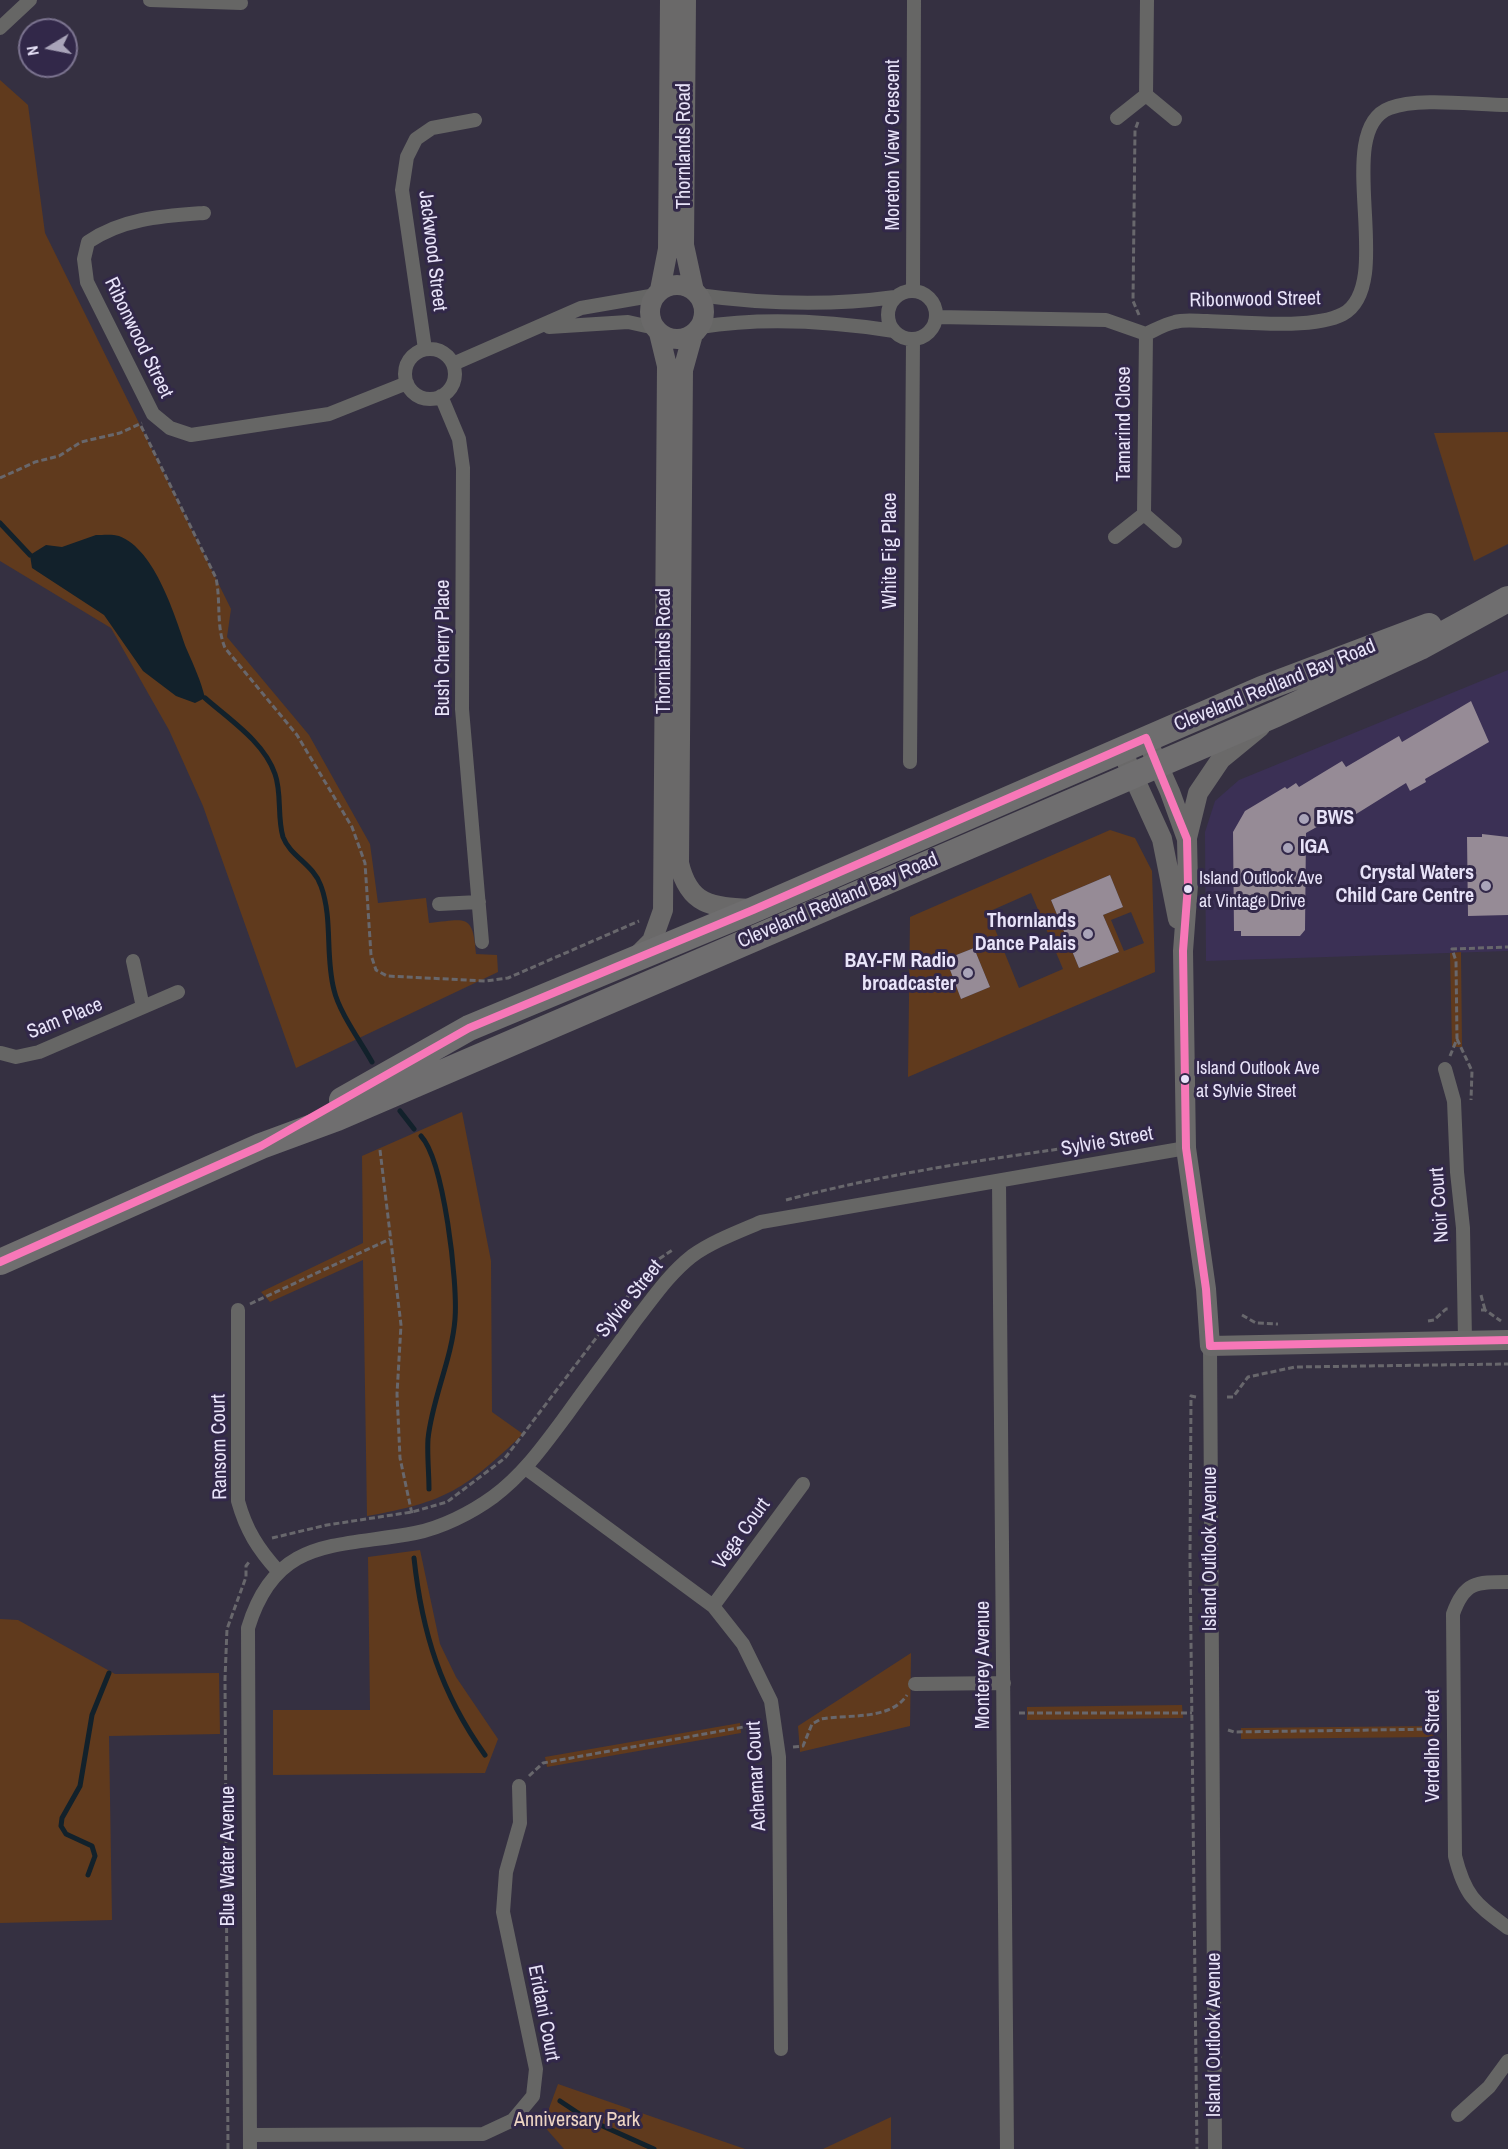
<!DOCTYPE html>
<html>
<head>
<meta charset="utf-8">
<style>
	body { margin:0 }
	#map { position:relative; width:1508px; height:2149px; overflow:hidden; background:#353041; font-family:"Archivo Narrow",sans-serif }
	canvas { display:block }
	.north { position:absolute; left:18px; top:18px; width:60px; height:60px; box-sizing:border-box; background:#322849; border:2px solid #7b738f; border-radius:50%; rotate:260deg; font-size:16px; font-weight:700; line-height:24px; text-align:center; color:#e8e3f9 }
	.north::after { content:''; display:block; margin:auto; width:21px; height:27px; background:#a9a4b9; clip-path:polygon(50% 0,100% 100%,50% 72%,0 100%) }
</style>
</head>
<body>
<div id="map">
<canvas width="1508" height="2149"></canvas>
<div class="north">N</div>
</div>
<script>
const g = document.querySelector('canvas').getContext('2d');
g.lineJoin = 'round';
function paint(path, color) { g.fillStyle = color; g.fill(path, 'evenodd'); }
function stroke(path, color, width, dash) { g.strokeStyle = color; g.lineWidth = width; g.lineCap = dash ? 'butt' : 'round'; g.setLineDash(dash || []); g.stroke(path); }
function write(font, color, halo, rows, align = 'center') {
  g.font = font + ' "Archivo Narrow",sans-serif'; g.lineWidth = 6; g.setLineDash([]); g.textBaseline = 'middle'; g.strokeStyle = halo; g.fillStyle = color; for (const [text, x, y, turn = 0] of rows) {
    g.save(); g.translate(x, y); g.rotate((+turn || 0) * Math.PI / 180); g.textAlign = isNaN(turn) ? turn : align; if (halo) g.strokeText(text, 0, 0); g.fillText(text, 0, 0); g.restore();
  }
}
const built = new Path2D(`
	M1508,670v281l-302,10 -1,-129 10,-31 24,-21z`);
const green = new Path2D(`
	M0,80l28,25 17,128 186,376 -4,28 82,98 61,109 8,59 48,-5 3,25c36,-3 44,-11 47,31l21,1 1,17 -202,96 -93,-262 -34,-76 -58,-102 -111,-67z
	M1508,432v112l-34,17 -40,-128z
	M1110,830l25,8 17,33 3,101 -247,105 2,-160zM1110,875l13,32 -20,8 16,37 -40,16 -28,-68zM1031,893l32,76 -44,19 -31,-76zM1131,912l13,31 -20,8 -13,-31zM974,948l16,39 -29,12 -15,-40z
	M1461,952l1,95h-10l-2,-94z
	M462,1112l29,149 1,151 31,22c-58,55 -76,68 -156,82l-4,-256 -93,42 -9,-10 102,-49 -1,-87z
	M420,1550l20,94 16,33 42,62 -13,34 -212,2v-65h97l-2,-153z
	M0,1619l18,1 97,54 104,-1 1,61 -111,2 3,184 -112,3z
	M911,1653l-1,73 -110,26 -2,-26z
	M1182,1705l1,13 -156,2v-13z
	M740,1723l1,10 -194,34 -2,-10z
	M1434,1726v11l-193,2v-11z
	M558,2084l187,65h-181l-21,-24z
	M891,2117v32h-68z`);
const water = new Path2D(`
	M96,535c7,0 17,-1 23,1 37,14 56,81 68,114 7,16 14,31 18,48l-10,5 -19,-7 -33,-25 -39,-56 -72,-47 -2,-13 16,-10 16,2z`);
const stream = new Path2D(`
	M0,523l30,32
	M205,698c25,22 59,44 70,76 7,19 2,43 8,63 7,19 31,28 38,49 12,33 4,70 13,104 5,22 27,52 38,72
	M400,1111l14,18
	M421,1136c23,25 37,147 34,183 -3,40 -23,80 -27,120 -1,16 1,34 1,50
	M414,1558c8,75 27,135 71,197
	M88,1875l7,-19 -3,-10 -26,-12 -5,-8 1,-8 18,-32 12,-71 17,-42
	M560,2101l27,18 67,30`);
const building = new Path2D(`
	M1471,701l18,41 -64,37 1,3 -16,9 -4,-8 -53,33 -4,-7 -43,24 -1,97 -5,6h-59v-5h-7l-1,-99 12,-21 40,-24 2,2 9,-6 3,4 43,-26 4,6 53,-31 3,6z
	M1482,834l26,3v78l-40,1 -1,-79h15z
	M1110,875l13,32 -20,8 16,37 -40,16 -28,-68z
	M974,948l16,39 -29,12 -15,-40z`);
const path = new Path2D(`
	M1138,122l-3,8 -2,171 6,14
	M141,426l75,152c5,25 0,48 9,70l72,87 55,92 13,36 6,92 5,15 11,6 99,5 22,-3 131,-57
	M0,478l35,-16 24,-6 22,-14 39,-9 22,-10
	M1457,1039l15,32 -1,29
	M1450,1056l7,-17 -1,-78 -4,-12 56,-2
	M380,1150l21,175 -4,69 3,64 12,56
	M786,1200c117,-31 239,-46 359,-63
	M1481,1295l4,15
	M250,1304l140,-65
	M1481,1310h4l16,11
	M1242,1315l14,8 22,1
	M1428,1321l6,-1 12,-11h4
	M1196,1397l-5,-1 -1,162 7,591
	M1227,1397h6l15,-20 47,-10 213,-3
	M272,1538l55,-13 85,-13 35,-10 58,-44 148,-195 21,-14
	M1019,1713h173
	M1228,1730l6,2 206,-3
	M793,1747l10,-1 9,-22 9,-5c27,-5 69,2 86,-24
	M529,1776l14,-13 217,-39
	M228,2149l-3,-470 2,-50 19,-52v-11l3,-4`);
const street = new Path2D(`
	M150,0l91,3
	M0,28l30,-28
	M1146,95l1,-95
	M1117,118l29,-23 29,24
	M204,213c-41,3 -81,5 -116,29l-4,17 3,23 66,132 17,14 21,7 138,-21 78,-31
	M913,290l1,-290
	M888 315a24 24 0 1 1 48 0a24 24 0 1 1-48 0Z
	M698,295c66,9 132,11 197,2
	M937,317l169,3 40,14c9,-4 19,-10 29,-12 9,-3 22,-1 32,-1 35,1 106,9 136,-7 55,-30 -13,-184 47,-206 28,-11 86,-3 118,-3
	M549,327l79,-5 27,6
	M700,327c63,-10 130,-6 194,4
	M425,349l-23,-159 5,-33 9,-18 16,-11 43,-8
	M405 374a25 25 0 1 1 50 0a25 25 0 1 1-50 0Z
	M453,364l128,-56 75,-13
	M441,396l18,43 4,29 -1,241 20,233
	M1144,514l2,-180
	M1115,537l29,-23 31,27
	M910,762l3,-422
	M439,904l40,-2
	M133,961l10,46
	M1,1053l15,4 23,-5 139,-60
	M1445,1069l9,32 3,71 6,56 2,112
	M999,1181l8,968
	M238,1310v191c8,29 20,48 40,70
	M1210,1346l5,803
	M527,1469l186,137 30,38 28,57 8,56 2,292
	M1508,1582c-32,0 -44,0 -55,32l2,242c10,41 21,48 53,72
	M713,1606l90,-122
	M915,1684l89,-1
	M1458,2115l31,-28 19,-26
	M250,2135l233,-1 30,-14 20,-24 3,-27 -33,-157 3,-40 14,-49 -1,-37
	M250,2149l-2,-521c28,-92 88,-80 167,-95 26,-5 56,-20 78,-36 31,-23 52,-53 75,-84 22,-31 45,-61 67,-92 18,-23 34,-47 57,-65 21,-15 46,-24 69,-34l425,-74`);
const secondary = new Path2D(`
	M686,0l-2,245 10,46
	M650 312a27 27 0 1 1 54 0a27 27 0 1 1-54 0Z
	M660,290l8,-41 2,-249
	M693,334l-10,36 -4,493c10,43 33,44 72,46
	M1146,738l24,54 17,47 1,46 -5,66 3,197 20,141 4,57 298,-6
	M1121,749l41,90 16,80
	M1187,838l11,-45 23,-34 39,-32
	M637,956l15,-15 11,-31 4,-544 -8,-33`);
const highway = new Path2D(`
	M342,1100l127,-72 284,-118 509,-221 167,-63
	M0,1262l261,-116 76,-28 939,-404 144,-67 88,-48`);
const bus1 = new Path2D(`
	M0,1262l261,-116 208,-118 284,-118 393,-172 41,101 1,46 -5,66 3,197 20,141 4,57
	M1210,1346l298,-6`);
const markers = [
	[1304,819,6,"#a9a4b9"],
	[1288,848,6,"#a9a4b9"],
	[1486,886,6,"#a9a4b9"],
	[1188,889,5,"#e8e3f9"],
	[1088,934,6,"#a9a4b9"],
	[968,973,6,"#a9a4b9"],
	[1185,1079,5,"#e8e3f9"]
];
const busNames = [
	["Island Outlook Ave",1199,879],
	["at Vintage Drive",1199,902],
	["Island Outlook Ave",1196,1069],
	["at Sylvie Street",1196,1092]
];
const streetNames = [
	["Moreton View Crescent",894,145,-90],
	["Thornlands Road",685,146,-90],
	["Jackwood Street",432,251,83],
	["Ribonwood Street",1255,300,-1],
	["Ribonwood Street",138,338,64],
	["Tamarind Close",1125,424,-90],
	["White Fig Place",891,551,-90],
	["Bush Cherry Place",444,648,-90],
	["Thornlands Road",665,651,-90],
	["Cleveland Redland Bay Road",1275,686,-22],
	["Cleveland Redland Bay Road",838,901,-23],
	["Sam Place",65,1019,-22],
	["Sylvie Street",1107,1142,-10],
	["Noir Court",1440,1205,-94],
	["Sylvie Street",630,1299,-51],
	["Ransom Court",220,1447,-91],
	["Vega Court",742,1534,-54],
	["Island Outlook Avenue",1211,1549,-90],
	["Monterey Avenue",984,1665,-90],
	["Verdelho Street",1434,1746,-90],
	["Achemar Court",757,1776,-93],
	["Blue Water Avenue",229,1856,-90],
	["Eridani Court",543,2013,79],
	["Island Outlook Avenue",1215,2035,-90]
];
const poiNames = [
	["BWS",1316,819,"left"],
	["IGA",1300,848,"left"],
	["Crystal Waters",1474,874],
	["Child Care Centre",1474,897],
	["Thornlands",1076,922],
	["Dance Palais",1076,945],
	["BAY-FM Radio",956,962],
	["broadcaster",956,985]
];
const parkNames = [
	["Anniversary Park",577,2121]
];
paint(built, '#3b3055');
paint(green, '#603a1d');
paint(water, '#12212b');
stroke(stream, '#12212b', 5);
paint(building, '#968b96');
stroke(path, '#68676c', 3, [6, 3]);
stroke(street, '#666665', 14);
stroke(secondary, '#6a6969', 20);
stroke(highway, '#6f6e6f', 26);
stroke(bus1, '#f777b8', 8);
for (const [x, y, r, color] of markers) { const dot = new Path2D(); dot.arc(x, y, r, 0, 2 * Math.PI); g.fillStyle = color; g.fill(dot); stroke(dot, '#322849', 2); }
write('18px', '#e8e3f9', '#322849', busNames, 'left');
write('20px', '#e8e3f9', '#322849', streetNames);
write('bold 20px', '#e8e3f9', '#322849', poiNames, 'right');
write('20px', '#eed5c4', '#322849', parkNames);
</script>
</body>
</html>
